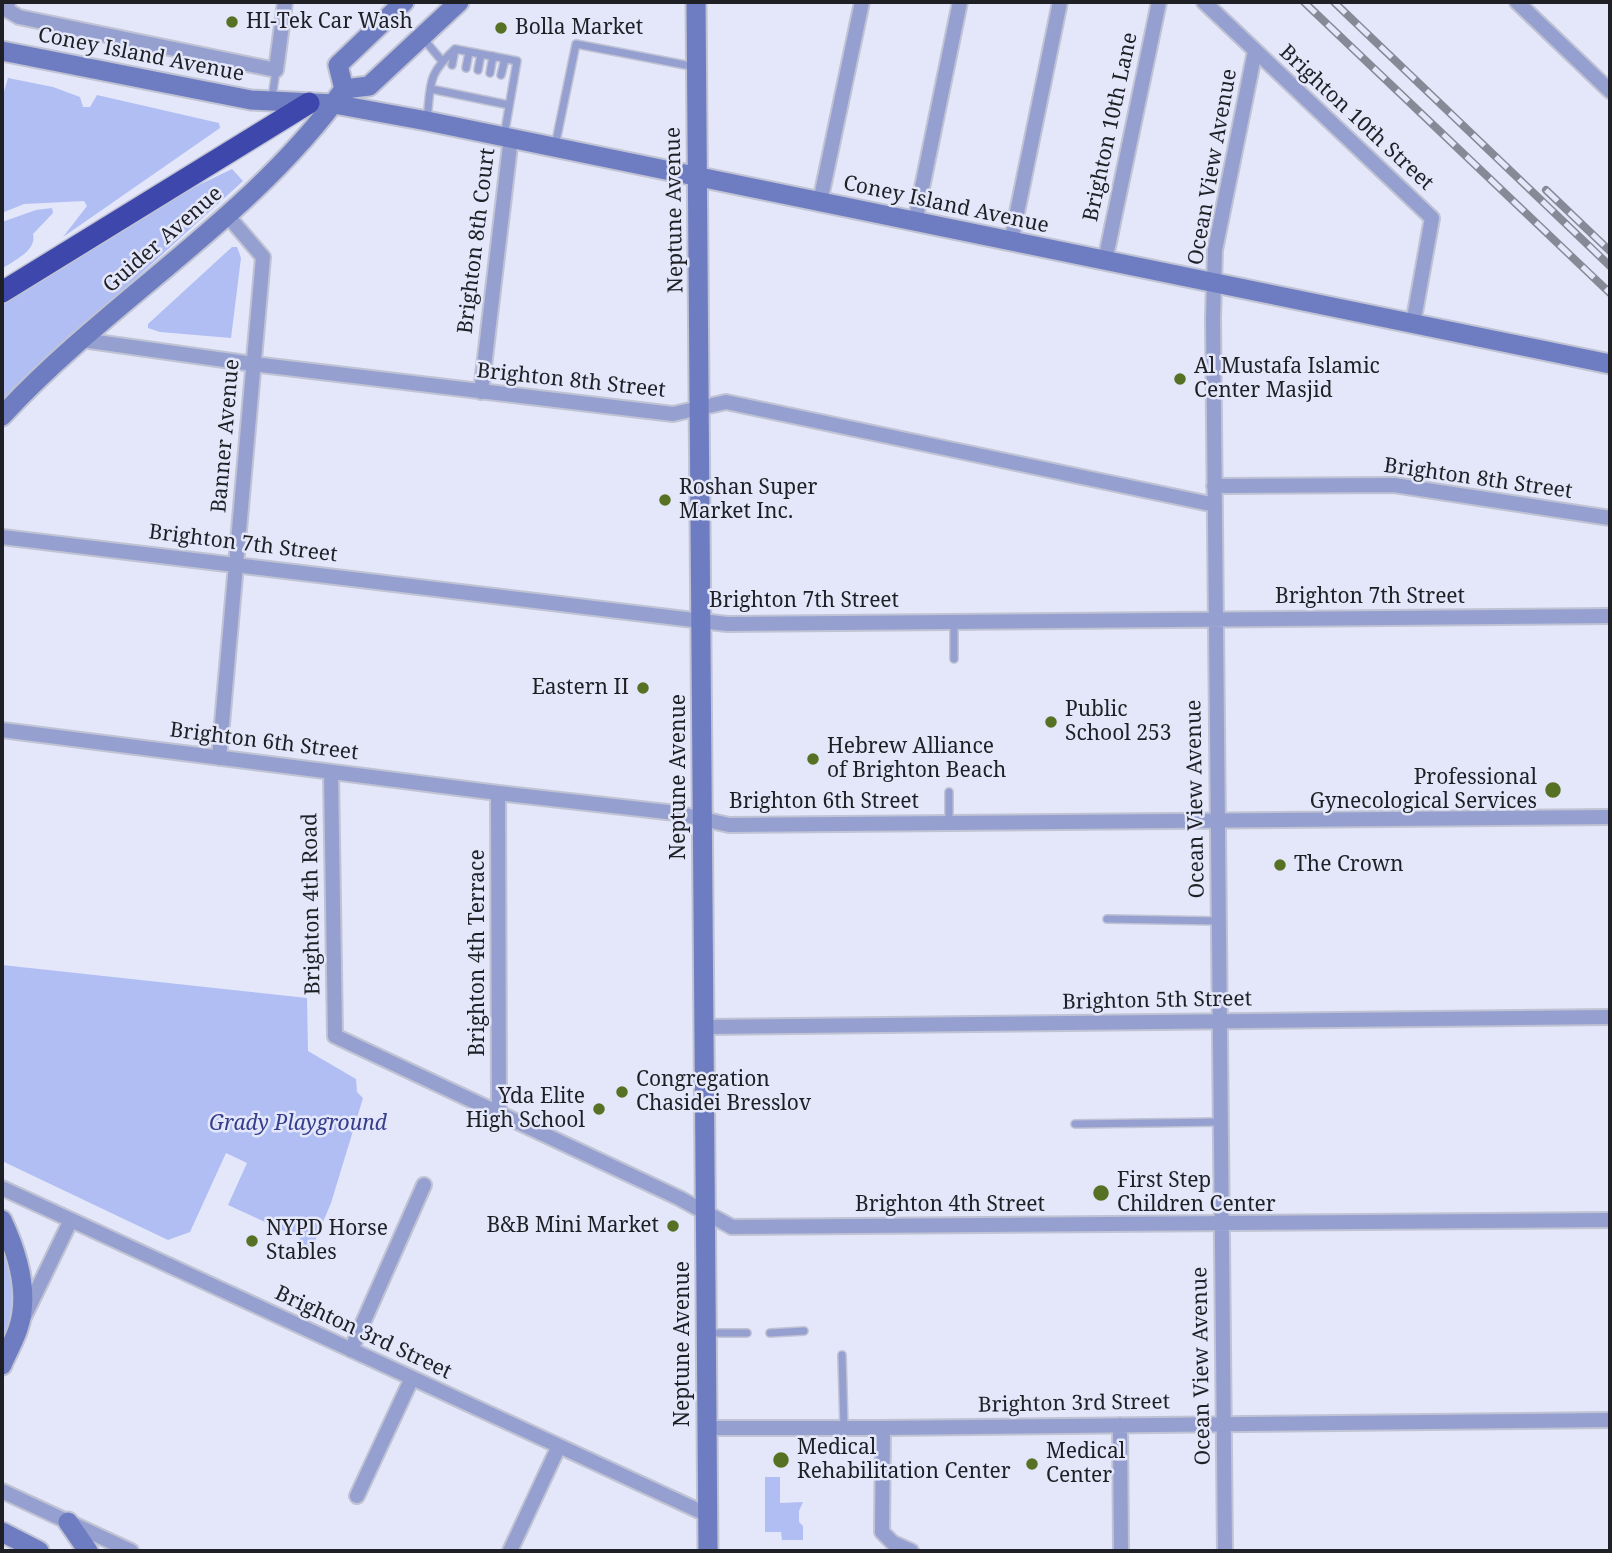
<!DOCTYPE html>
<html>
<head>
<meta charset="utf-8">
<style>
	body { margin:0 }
	#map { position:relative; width:1612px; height:1553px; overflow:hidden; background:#e3e7f9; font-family:"Noto Serif",serif }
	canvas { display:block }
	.frame { position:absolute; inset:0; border:4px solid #1e2026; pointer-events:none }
</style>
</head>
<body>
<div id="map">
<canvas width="1612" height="1553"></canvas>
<div class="frame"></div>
</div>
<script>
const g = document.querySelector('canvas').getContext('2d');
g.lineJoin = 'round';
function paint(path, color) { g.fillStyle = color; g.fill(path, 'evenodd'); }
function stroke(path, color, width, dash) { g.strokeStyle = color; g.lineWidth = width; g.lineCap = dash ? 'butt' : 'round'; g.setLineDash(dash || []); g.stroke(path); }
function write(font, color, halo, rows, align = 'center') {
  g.font = font + ' "Noto Serif",serif'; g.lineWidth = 5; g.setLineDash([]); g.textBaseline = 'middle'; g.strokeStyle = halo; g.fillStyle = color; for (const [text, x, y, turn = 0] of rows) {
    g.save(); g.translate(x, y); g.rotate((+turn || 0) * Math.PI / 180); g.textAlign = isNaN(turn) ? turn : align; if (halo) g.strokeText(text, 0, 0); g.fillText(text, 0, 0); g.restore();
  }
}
const green = new Path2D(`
	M8,78l45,9 27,10 3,10h7l7,-12 122,28 1,5 -157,109 24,-31 -3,-5 -60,3 -22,9v-115z
	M232,169l11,12 -241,219v-95l141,-93z
	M52,208l1,5 -20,21c4,17 -19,26 -31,35v-47l34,-12z
	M232,247h5l4,11 -10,80 -71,-6 -12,-4v-4z
	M2,965l305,33 1,53 48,28 1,13 6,6 -32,105 -19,45 -14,-4 2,-6 -72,-33 19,-42 -21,-10 -36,79 -22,8 -166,-79z
	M2,1246c14,25 12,72 0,98z
	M765,1477h15v26l23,-1 -4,9v11l4,4v14h-21l-1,-8h-16z`);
const lane = new Path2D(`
	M422,37l20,24
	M455,49l62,12 -13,75
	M452,65l3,-16
	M466,68l3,-16
	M478,70l3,-16
	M490,73l3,-17
	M501,75l4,-16
	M431,89l78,16
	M272,98l4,-28
	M427,120c4,-37 0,-45 28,-71
	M555,146l21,-102 120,23
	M954,622v37
	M949,792v31
	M1107,919l112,2
	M1075,1124l145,-2
	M707,1333h40
	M770,1333l34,-2
	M842,1355l2,73`);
const street = new Path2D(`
	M8,2l-1,8 12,7 257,53 9,-68
	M1204,2l228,216 -19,106
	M1517,2l93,89
	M820,202l42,-200
	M915,222l45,-220
	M1011,242l49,-240
	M1105,261l54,-259
	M82,340l171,24 420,50 53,-12 489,103
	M481,392l30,-255
	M1214,486l180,-1 216,33
	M2,537l725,87 883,-8
	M2,730l496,63 178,20 53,12 881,-8
	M219,758l44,-501 -36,-42
	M331,772l4,264 344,162 53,29 878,-7
	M498,793l1,320
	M704,1027l906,-10
	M2,1188l706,327
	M24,1317l47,-97
	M351,1350l73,-165
	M1120,1425l1,126
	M707,1428h176l727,-8
	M883,1428l-1,104 11,11 18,8
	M2,1491l129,60
	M357,1496l55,-118
	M510,1551l49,-105
	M1225,1551l-12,-1233 2,-68 40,-199`);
const secondary = new Path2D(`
	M696,2l12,1549
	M2,51l249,49 83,4 93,17 1183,243
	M344,89l-6,-24 66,-63
	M2,416c107,-116 250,-198 342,-327l25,-3 90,-84
	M2,1220c15,32 28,74 16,109 -4,12 -11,24 -16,36
	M68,1522l20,29
	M2,1532l37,19`);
const highway = new Path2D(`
	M2,292l307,-189`);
const rail = new Path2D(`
	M1304,2l306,291
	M1334,2l276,264
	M1546,190l64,61`);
const markers = [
	[232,22,7,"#577124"],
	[501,28,7,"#577124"],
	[1180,379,7,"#577124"],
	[665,500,7,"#577124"],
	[643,688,7,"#577124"],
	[1051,722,7,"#577124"],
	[813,759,7,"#577124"],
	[1553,790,9,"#577124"],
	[1280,865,7,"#577124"],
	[622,1092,7,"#577124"],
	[599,1109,7,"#577124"],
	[1101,1193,9,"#577124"],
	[673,1226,7,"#577124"],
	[252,1241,7,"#577124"],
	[781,1460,9,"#577124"],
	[1032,1464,7,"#577124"]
];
const poiNames = [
	["HI-Tek Car Wash",246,22],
	["Bolla Market",515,28],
	["Al Mustafa Islamic",1194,367],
	["Center Masjid",1194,391],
	["Roshan Super",679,488],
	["Market Inc.",679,512],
	["Eastern II",629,688,"right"],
	["Public",1065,710],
	["School 253",1065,734],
	["Hebrew Alliance",827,747],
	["of Brighton Beach",827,771],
	["Professional",1537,778,"right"],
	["Gynecological Services",1537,802,"right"],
	["The Crown",1294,865],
	["Congregation",636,1080],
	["Chasidei Bresslov",636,1104],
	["Yda Elite",585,1097,"right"],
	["High School",585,1121,"right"],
	["First Step",1117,1181],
	["Children Center",1117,1205],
	["B&B Mini Market",659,1226,"right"],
	["NYPD Horse",266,1229],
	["Stables",266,1253],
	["Medical",797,1448],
	["Rehabilitation Center",797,1472],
	["Medical",1046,1452],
	["Center",1046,1476]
];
const streetNames = [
	["Coney Island Avenue",141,55,11],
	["Brighton 10th Street",1356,118,43],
	["Brighton 10th Lane",1111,127,-78],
	["Ocean View Avenue",1213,167,-80],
	["Coney Island Avenue",946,205,12],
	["Neptune Avenue",675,210,-91],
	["Guider Avenue",163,240,-41],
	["Brighton 8th Court",477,241,-83],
	["Brighton 8th Street",571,381,6],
	["Banner Avenue",226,436,-85],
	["Brighton 8th Street",1478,479,8],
	["Brighton 7th Street",243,544,7],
	["Brighton 7th Street",1370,597],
	["Brighton 7th Street",804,601],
	["Brighton 6th Street",264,742,7],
	["Neptune Avenue",679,777,-90],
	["Ocean View Avenue",1196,799,-91],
	["Brighton 6th Street",824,802],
	["Brighton 4th Road",312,904,-91],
	["Brighton 4th Terrace",478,953,-90],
	["Brighton 5th Street",1157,1001,-1],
	["Brighton 4th Street",950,1205],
	["Brighton 3rd Street",363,1333,25],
	["Neptune Avenue",683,1344,-90],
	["Ocean View Avenue",1202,1366,-91],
	["Brighton 3rd Street",1074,1404,-1]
];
const parkNames = [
	["Grady Playground",298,1124]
];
paint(green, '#b1bef3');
stroke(lane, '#c0c3d3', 10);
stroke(street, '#c0c3d3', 18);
stroke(secondary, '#c0c3d3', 23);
stroke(highway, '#c0c3d3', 24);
stroke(lane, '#95a0d0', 7);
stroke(street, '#95a0d0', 14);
stroke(secondary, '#6e7cc2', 19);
stroke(highway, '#3e47ac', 21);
stroke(rail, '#878a96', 8);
stroke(rail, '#e3e7f9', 5, [16]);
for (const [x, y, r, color] of markers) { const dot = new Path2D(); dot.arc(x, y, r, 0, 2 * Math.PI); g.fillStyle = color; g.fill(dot); stroke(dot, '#e3e7f9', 2.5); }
write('21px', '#1e2026', '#e3e7f9', poiNames, 'left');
write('21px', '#1e2026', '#e3e7f9', streetNames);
write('italic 21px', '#353e8d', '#e3e7f9', parkNames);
</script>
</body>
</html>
